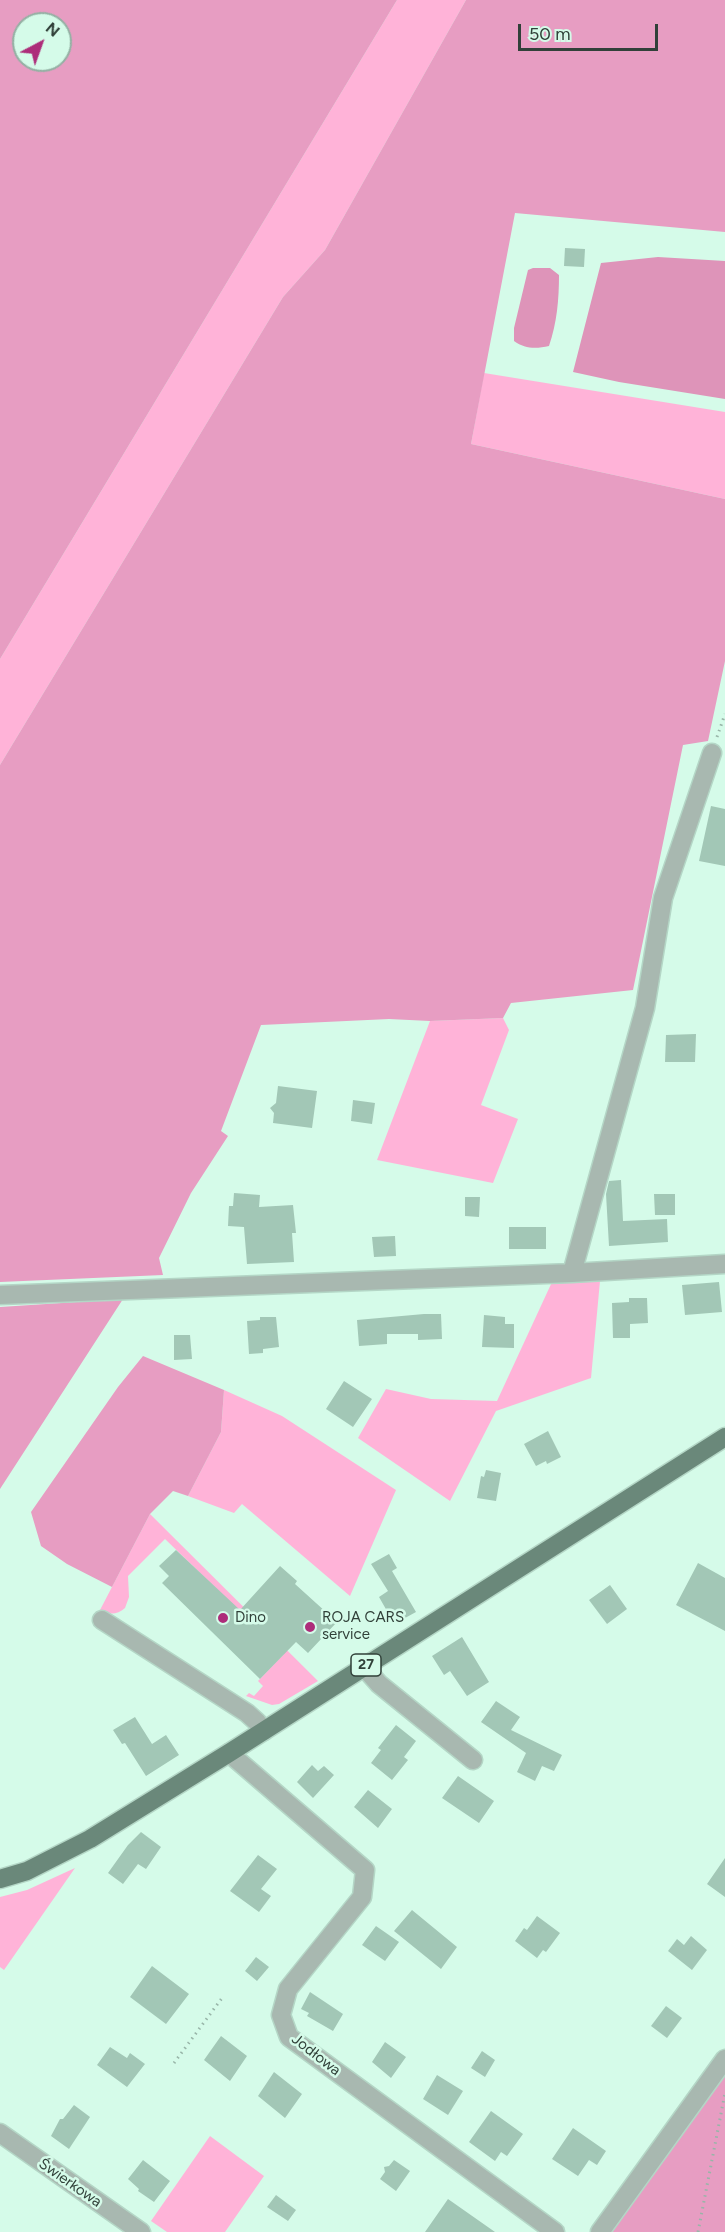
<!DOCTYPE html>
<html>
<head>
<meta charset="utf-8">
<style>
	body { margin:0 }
	#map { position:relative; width:725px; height:2232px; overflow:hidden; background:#d5fbe9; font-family:Figtree,sans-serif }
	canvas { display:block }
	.north { position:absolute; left:12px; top:12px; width:60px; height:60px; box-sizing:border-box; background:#d5fbe9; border:2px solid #93b0a3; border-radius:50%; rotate:41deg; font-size:16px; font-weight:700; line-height:24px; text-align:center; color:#314039 }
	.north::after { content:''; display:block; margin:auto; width:21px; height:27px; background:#ad2d7a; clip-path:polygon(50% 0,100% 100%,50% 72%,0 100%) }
	.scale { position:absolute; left:518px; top:24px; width:140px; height:27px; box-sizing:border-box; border:3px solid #314039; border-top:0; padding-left:8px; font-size:18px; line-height:21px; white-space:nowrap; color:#314039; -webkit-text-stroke:4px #d5fbe9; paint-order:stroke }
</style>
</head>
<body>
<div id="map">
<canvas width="725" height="2232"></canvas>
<div class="north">N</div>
<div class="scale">50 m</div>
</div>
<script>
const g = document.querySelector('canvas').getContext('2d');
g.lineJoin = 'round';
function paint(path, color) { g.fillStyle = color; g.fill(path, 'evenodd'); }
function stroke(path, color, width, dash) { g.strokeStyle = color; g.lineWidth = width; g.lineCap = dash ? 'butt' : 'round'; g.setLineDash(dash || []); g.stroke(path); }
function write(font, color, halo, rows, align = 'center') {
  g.font = font + ' Figtree,sans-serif'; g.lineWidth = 5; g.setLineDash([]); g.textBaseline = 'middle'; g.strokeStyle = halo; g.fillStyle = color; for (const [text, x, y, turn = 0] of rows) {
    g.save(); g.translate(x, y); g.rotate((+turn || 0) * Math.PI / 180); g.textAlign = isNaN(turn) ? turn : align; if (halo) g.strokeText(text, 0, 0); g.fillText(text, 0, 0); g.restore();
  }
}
const green = new Path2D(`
	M397,0h69l-141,250 -42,47 -283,468v-106z
	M484,373l241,39v87l-254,-55z
	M503,1018l6,12 -28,75 37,14 -25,64 -116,-23 53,-139z
	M600,1281l-9,97 -95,33 -46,90 -92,-63 28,-49 45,10 66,2 55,-119z
	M224,1390l58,26 114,74 -46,106 -108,-92 -8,9 -46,-17 33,-64z
	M150,1514l168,167 -39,23 -7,1 -26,-9 3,-3 5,3 9,-10 -5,-5 26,-27 -119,-115 -37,37 1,21 -4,11c-8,7 -16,7 -25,2z
	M75,1868l-71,102 -4,-3v-70l27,-7z
	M210,2136l54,40 -39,56h-58l-16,-11z`);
const forest = new Path2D(`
	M0,0h397l-397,659zM24,24h36v36h-36z
	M466,0h259v232l-210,-19 -44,231 254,55v162l-17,80 -25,4 -50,245 -122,13 -8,15 -73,3 -41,-2 -128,6 -40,106 7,5 -37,57 -32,65 4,17 -163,7v-517l283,-468 42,-47z
	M123,1299l-123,190v-182z
	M143,1356l81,34 -3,42 -33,64 -15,-5 -23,23 -38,73 -45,-23 -26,-18 -10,-34 87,-125z
	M725,2057v175h-114z`);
const water = new Path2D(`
	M658,257l67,4v138l-106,-17 -46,-10 28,-109z
	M533,268h17l9,7c0,24 -2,48 -10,71 -13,3 -24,3 -35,-5v-13l13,-54 1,-4z`);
const building = new Path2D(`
	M565,248l20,1 -1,18 -20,-1z
	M711,806l14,3v57l-26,-5z
	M696,1034l-1,28h-30l1,-27z
	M278,1086l39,5 -5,37 -39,-5 1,-10 -4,-5 6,-5z
	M353,1100l22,3 -3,21 -21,-3z
	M621,1180l2,41 44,-2 1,23 -59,4 -3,-52 3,-13z
	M234,1193l26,2 -1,12 34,-2 3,28h-4l2,29 -47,2 -3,-37 -16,-1 1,-20h4z
	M654,1194h21v21h-20z
	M465,1197h15l-1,20 -14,-1z
	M509,1227h37v22h-37z
	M395,1236l1,20 -22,1 -2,-20z
	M719,1282l3,30 -37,3 -3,-30z
	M629,1298h18l1,25 -18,1v14h-17l-1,-35 17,-1z
	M424,1314h17l1,25 -24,1v-6h-31v10l-28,2 -2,-26z
	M484,1315l21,2v7h9v24l-32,-1z
	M260,1317h16l3,30 -16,2v4l-14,1 -2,-33 13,-1z
	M174,1335h16l2,24 -18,1z
	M344,1381l28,18 -19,28 -27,-18z
	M548,1431l13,26 -14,7 -1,-3 -10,5 -12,-22z
	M486,1470l15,3 -5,28 -19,-3 4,-22 3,1z
	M176,1550l64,60 40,-44 17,15 -2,3 42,38 -29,31 -12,-11 -36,37 -98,-96 7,-7 -10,-10z
	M389,1554l8,14 -5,3 24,41 -11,6 -4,-6 -10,6 -12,-21 9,-6 -17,-27z
	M698,1563l27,15v53l-49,-26z
	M610,1585l17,24 -20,15 -18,-24z
	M462,1637l27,45 -22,14 -17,-25 -6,4 -12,-19z
	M496,1701l24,16 -9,13 51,25 -8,16 -12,-5 -7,15 -18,-9 9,-19 -45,-31z
	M135,1717l17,27 14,-9 13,20 -33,21 -21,-33 -3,1 -9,-14z
	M396,1725l20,16 -12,16 4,3 -16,20 -21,-17 10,-13 -3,-2z
	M312,1765l6,6 6,-5 10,9 -21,23 -16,-16z
	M458,1776l36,25 -15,22 -37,-25z
	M368,1790l24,19 -14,19 -24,-21z
	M141,1832l20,15 -15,22 -8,-5 -15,20 -15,-11 20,-28z
	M258,1855l19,14 -16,20 10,7 -12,16 -29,-21z
	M725,1858v39l-18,-13z
	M412,1910l45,37 -16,22 -47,-38z
	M537,1916l23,17 -14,19 -3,-2 -6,8 -22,-17 9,-13 3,2z
	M376,1926l23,16 -14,19 -23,-16z
	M691,1936l16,14 -15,20 -24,-19 9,-12 7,6z
	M256,1957l13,10 -12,14 -12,-10z
	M152,1966l37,28 -23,30 -36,-27z
	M310,1992l33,22 -10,17 -26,-15 2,-3 -8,-4z
	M666,2006l16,12 -15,20 -16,-12z
	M221,2036l26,20 -17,25 -26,-21z
	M385,2042l21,15 -15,21 -19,-16z
	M110,2047l17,11 3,-5 15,11 -18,23 -30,-22z
	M482,2051l13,9 -10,17 -14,-9z
	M274,2072l28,22 -17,24 -27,-22z
	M437,2075l26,16 -15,24 -25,-16z
	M74,2105l16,12 -21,32 -18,-13 9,-17h3z
	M491,2111l32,23 -16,22 -6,-4 -6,9 -26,-19z
	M573,2128l33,23 -9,14 -8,-5 -11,16 -26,-17z
	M143,2160l27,21 -16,21 -16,-11 1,-2 -11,-10z
	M394,2160l16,11 -14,20 -16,-12 5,-7 -1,-5 5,-1z
	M276,2195l20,15 -8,11 -21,-14z
	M448,2199l47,33h-70z`);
const path = new Path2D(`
	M717,737l8,-23
	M174,2063l48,-65
	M698,2232l27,-139`);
const minor = new Path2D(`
	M572,1273l73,-265 18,-110 49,-145
	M0,1295l572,-22 153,-9
	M102,1620l145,93 10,9 7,9
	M364,1667l15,17 94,76
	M229,1753l136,117 -3,27 -74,92 -7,26 8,22 266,195
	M0,2133l141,99
	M600,2232l125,-173`);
const major = new Path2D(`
	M0,1879l27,-8 63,-32 139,-86 496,-316`);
const markers = [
	[223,1618,6,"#ad2d7a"],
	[310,1627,6,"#ad2d7a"]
];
const shields = [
	[366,1665,30]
];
const shieldNames = [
	["27",366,1665]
];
const poiNames = [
	["Dino",235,1618],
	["ROJA CARS",322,1618],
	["service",322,1635]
];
const streetNames = [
	["Jodłowa",316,2055,38],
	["Świerkowa",70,2183,35]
];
paint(green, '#ffb3d8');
paint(forest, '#e79dc2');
paint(water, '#de94b9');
paint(building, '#a2c7b6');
stroke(minor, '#b4d6c6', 21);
stroke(major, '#b4d6c6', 21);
stroke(path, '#98b5a8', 3, [1.5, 4.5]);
stroke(minor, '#a8b8b0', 18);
stroke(major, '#6a887a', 18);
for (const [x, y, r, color] of markers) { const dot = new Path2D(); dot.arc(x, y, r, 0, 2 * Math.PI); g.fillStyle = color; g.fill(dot); stroke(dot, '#d5fbe9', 2); }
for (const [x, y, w] of shields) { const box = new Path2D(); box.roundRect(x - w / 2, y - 11, w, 22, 4.5); g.fillStyle = '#d5fbe9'; g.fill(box); stroke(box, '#314039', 1.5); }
write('bold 14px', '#314039', null, shieldNames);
write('15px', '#314039', '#d5fbe9', poiNames, 'left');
write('15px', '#314039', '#d5fbe9', streetNames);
</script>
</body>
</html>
